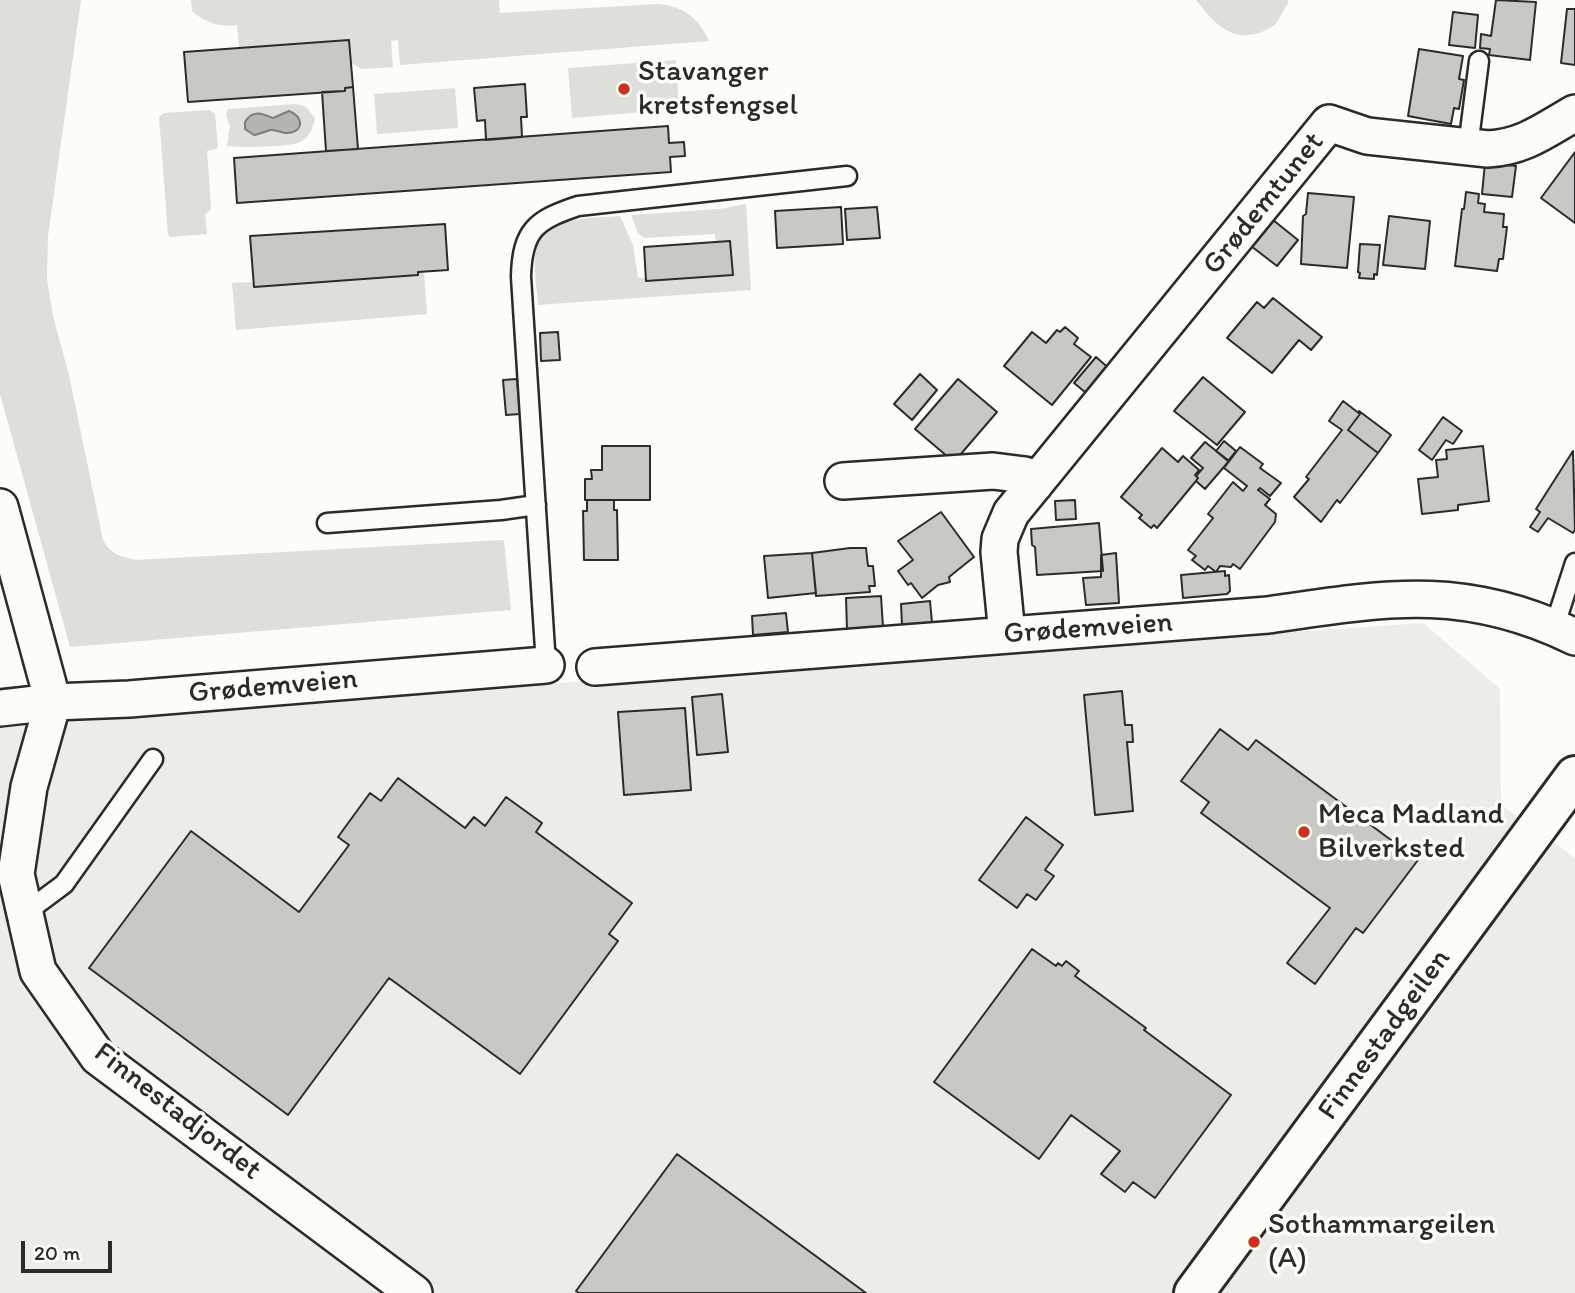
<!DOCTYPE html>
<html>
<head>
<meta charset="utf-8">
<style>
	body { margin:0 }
	#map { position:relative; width:1575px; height:1293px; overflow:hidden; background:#fdfcf7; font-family:Itim,sans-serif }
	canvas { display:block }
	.scale { position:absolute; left:21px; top:1241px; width:91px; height:32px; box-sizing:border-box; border:4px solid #2b2b2b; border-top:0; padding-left:9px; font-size:21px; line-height:24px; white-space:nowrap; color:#2b2b2b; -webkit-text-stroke:5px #fdfcf7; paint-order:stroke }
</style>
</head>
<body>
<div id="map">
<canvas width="1575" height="1293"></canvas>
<div class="scale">20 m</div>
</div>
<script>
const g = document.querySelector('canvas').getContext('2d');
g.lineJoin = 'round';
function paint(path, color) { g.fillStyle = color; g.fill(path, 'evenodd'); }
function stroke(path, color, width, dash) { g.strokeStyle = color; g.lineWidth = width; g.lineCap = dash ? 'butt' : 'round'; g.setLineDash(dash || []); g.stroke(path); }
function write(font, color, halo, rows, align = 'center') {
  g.font = font + ' Itim,sans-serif'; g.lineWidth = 7; g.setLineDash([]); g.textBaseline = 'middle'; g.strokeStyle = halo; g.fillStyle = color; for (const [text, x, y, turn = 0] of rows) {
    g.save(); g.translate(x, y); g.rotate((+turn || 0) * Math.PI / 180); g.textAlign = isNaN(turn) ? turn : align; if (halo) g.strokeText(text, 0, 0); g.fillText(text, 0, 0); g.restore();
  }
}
const built = new Path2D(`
	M1423,623l77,66 1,116 74,53v435h-1575v-571z`);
const green = new Path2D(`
	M0,0h81l-33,236 -1,43 6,37 16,59 34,165c7,14 18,17 33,20l368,-20 7,70 -441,37 -70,-253z
	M191,0h308l1,13 158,-9c25,2 41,14 51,37l-309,24 -2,-25 -7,1 2,26 -31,2 -11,-6 -2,-23 -110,8 -2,-23c-16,3 -33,-3 -45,-14z
	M1196,0h92v3c-4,6 -7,13 -11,19 -5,6 -12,9 -19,11 -29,9 -45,-12 -62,-33z
	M676,60l3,49 -107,9 -4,-50z
	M455,88l3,40 -81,6 -3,-40z
	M296,104l10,3 9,11c-2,10 -5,19 -15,24 -9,5 -62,6 -73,4l3,-20 -4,-11 2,-6zM286,111l8,20h-26l-15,-17c10,-2 18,6 24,3 3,-1 6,-4 9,-6z
	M209,110l6,4 3,32 -1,3 -10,2 4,56 -1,4 -5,3 2,20 -37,3 -2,-3 -9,-117 5,-4z
	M746,204l5,86 -213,15c-1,-19 -6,-42 -1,-60 7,-29 60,-27 83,-29l13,29 5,33 95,-4 -3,-33 -14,1 -1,-8 -71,4 -6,-5 -7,-18 88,-6z
	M424,271l3,43 -191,16 -4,-47 21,-1 1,5 163,-12 1,-3z`);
const water = new Path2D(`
	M289,111c14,5 16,20 -1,22 -6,1 -11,-4 -17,-3 -5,1 -11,4 -17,5l-9,-6v-7c8,-13 18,-8 28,-4z`);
const building = new Path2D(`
	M1496,0l40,2 -6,58 -41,-5 1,-6 -10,-1 1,-14 10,2z
	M1567,9h8v56l-14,-2z
	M1453,12l25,3 -3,33 -26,-3z
	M349,40l4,47 -8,1v3l-157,11 -4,-50z
	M1419,49l44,7 -4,23 5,1 -5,29 -5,-1 -3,16 -43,-8z
	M525,84l2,33h-6l1,20 -36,3 -1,-20 -8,1 -3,-33z
	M353,87l5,62 -32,2 -4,-59 23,-1v-3z
	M668,126l1,17 15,-1 1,14 -15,1 1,15 -434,31 -3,-45z
	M1575,152v71l-34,-25z
	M1485,163l31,3 -4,31 -30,-3z
	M1466,192l13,2 -1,9 7,1 -1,8 20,2 -1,13h4l-4,32h-4l-2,12 -42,-5 7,-57h2z
	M1308,193l46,4 -7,71 -46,-4 2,-48 3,-2z
	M841,207l2,37 -66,4 -2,-37z
	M877,207l3,31 -33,2 -2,-31z
	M1389,216l41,5 -5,48 -42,-4z
	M1273,220l25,20 -21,26 -26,-20z
	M445,224l3,46 -30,2v3l-164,12 -4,-51z
	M730,241l3,34 -87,6 -2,-34z
	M1360,244l20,1 -3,30 -3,-1v5l-15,-1 1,-5 -2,-1z
	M1273,298l49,39 -11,13 -12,-10 -27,33 -45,-35 30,-36 7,6z
	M1065,327l13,11 -4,6 17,13 -39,48 -48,-39 28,-34 14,11 11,-13 3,2z
	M558,332l2,28 -19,1 -1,-28z
	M1096,357l16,14 -21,26 -17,-14z
	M920,374l17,16 -25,30 -18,-16z
	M1203,377l42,35 -28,33 -43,-34z
	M517,379l3,35 -14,1 -3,-35z
	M958,379l39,33 -43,50 -39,-33z
	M1343,401l17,13 -12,16 30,23 -38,50 -3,-3 -16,22 -27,-25 15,-18 -3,-2 36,-47 -13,-9z
	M1359,411l32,24 -13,18 -30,-23 12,-16z
	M1443,417l19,14 -9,13 -7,-4 -14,20 -13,-10z
	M1224,441l12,10 -8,10 -12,-10z
	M1205,442l24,19 -24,28 -9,-8 2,-3 -2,-2 7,-8 -12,-10z
	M602,446h48v54h-65v-21h7l-1,-9h11z
	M1483,446l6,55 -31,4v5l-36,4 -4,-35 20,-2 -2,-17 11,-1 -1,-9z
	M1240,447l23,17 -3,4 21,15 -11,13 -10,-8 -2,2 12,9 -5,6 11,9 -1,8 -35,47 -7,-5 -2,3 -11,-1 -4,6 -8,-6 -3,4 -13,-10 4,-4 -8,-6 25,-32 -5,-4 25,-32 10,9 4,-5 -23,-18z
	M1162,448l16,14 5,-6 16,14 -4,5 3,3 -2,3 -39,47 -3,-3 -3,3 -12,-10 3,-3 -21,-18z
	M1573,451l2,79 -2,3 -25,-15 -10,14 -8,-5 10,-15 -4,-3z
	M587,500h27v10h3l1,50h-34l-1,-49h4z
	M1075,500l1,19 -20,1 -1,-19z
	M941,512l33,45 -25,20 1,5 -12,3 -16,13 -11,-15 -3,2 -10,-14 15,-11 -15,-19z
	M1099,523l4,48 -66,4 -2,-28 -3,-2 -1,-16z
	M850,548h16l2,18h5l2,20h-6l1,6 -54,4 -4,-43z
	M812,553l4,40 -48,5 -4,-42z
	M1116,553l3,50 -33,2 -3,-27 18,-1v-22z
	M1225,571v5l4,-1 1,16 -3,3 -44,4 -2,-23z
	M881,596l2,31 -36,3 -1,-32z
	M930,601l2,22 -30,2 -1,-21z
	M786,613l2,19 -35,3 -1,-19z
	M1122,691l3,34h7l1,17h-6l6,69 -38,4 -11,-120z
	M722,694l6,58 -31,3 -5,-58z
	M685,708l6,82 -67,5 -6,-83z
	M1220,729l28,21 8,-10 162,120 -55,73 -7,-5 -41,56 -28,-21 43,-55 -129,-95 8,-11 -28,-21z
	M398,778l67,50 9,-11 11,9 21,-29 36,26 -6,9 96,71 -23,31 9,7 -98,133 -131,-96 -101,137 -199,-147 102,-137 108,81 50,-67 -11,-8 32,-44 11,8z
	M1026,817l37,28 -18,25 9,6 -18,24 -9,-6 -10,14 -38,-28z
	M1032,949l24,17 2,-3 4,3 4,-5 13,10 -4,5 71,52 -2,2 87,65 -76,103 -22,-16 -8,10 -24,-18 19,-23 -49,-36 -32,44 -105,-77z
	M677,1154l189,139h-287l-3,-2z`);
const lane = new Path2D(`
	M1468,147l11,-86
	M327,523l174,-13 35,-5
	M1554,628l21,-65
	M546,665l-25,-388c1,-47 15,-57 57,-71l269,-30
	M25,913l39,-29 89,-125`);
const street = new Path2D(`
	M843,481l150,-10 32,4 10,9
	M0,507l53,195 -24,85 -13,87 22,97 60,86 316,236
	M1007,635l-8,-83 1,-13 11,-26 318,-390 38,13 121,13c36,-2 57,-19 87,-36
	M595,667l673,-52c117,-17 196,-32 307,22
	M0,708l53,-6 76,-3 417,-34`);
const secondary = new Path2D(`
	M1194,1293l381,-517`);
const markers = [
	[624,89,7,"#c8321e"],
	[1304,832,7,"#c8321e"],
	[1254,1242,7,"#c8321e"]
];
const poiNames = [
	["Stavanger",638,72],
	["kretsfengsel",638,106],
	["Meca Madland",1318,815],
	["Bilverksted",1318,849],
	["Sothammargeilen",1268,1225],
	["(A)",1268,1259]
];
const streetNames = [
	["Grødemtunet",1264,204,-51],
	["Grødemveien",1088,629,-4],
	["Grødemveien",273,687,-5],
	["Finnestadgeilen",1385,1035,-54],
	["Finnestadjordet",177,1112,38]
];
paint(built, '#edece8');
paint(green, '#dfdeda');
paint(water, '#b5b4b1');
stroke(water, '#7e7d7b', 2);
paint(building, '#c9c8c4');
stroke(building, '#2b2b2b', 2);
stroke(lane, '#2b2b2b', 23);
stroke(street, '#2b2b2b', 40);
stroke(secondary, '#2b2b2b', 44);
stroke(lane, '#fdfcf7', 18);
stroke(street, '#fdfcf7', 35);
stroke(secondary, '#fdfcf7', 38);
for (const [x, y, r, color] of markers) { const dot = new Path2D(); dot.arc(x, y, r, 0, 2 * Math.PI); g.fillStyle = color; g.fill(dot); stroke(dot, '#fdfcf7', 2.5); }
write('30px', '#2b2b2b', '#fdfcf7', poiNames, 'left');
write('30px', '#2b2b2b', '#fdfcf7', streetNames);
</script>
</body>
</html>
